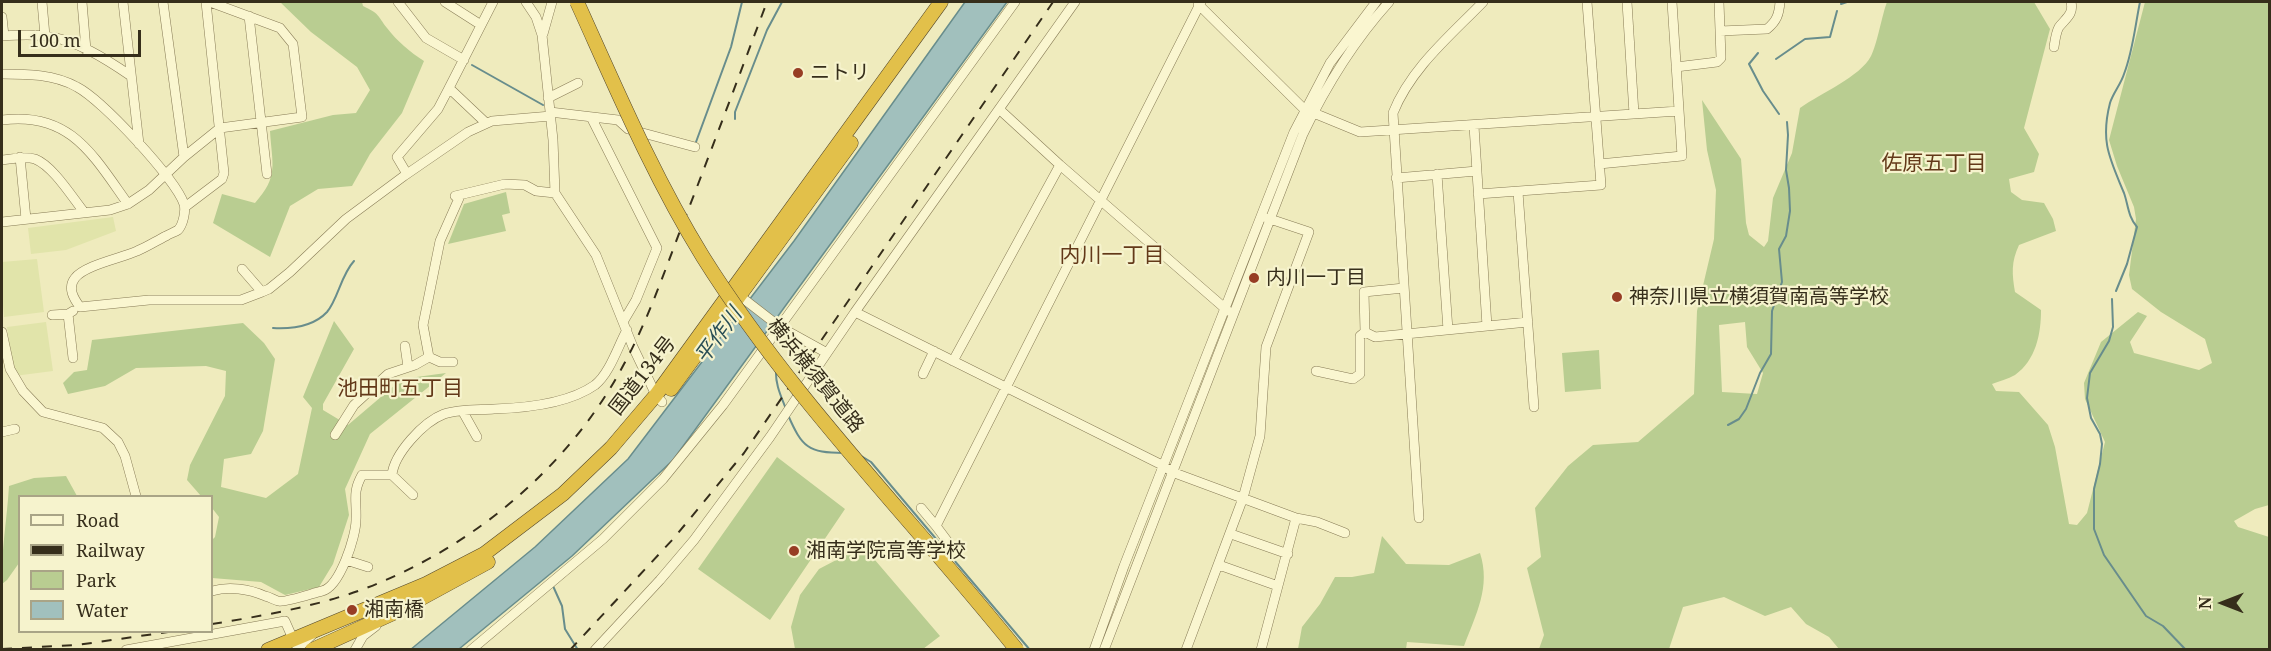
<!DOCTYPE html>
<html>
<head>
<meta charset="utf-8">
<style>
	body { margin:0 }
	#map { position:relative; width:2271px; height:651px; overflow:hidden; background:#efebbd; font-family:"Noto Serif",serif }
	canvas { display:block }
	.frame { position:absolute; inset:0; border:3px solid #362e1b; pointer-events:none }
	.legend { position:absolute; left:18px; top:495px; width:195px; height:138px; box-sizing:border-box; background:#f6f3cd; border:2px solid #a9a486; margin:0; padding:8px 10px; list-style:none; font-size:18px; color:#362e1b }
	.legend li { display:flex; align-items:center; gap:12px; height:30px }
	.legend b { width:30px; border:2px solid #a9a486 }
	.north { position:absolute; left:2193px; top:573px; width:60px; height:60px; -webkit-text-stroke:4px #f6f3cd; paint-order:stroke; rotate:270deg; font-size:16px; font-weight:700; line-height:24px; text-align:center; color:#362e1b }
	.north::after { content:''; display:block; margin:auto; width:21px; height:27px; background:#362e1b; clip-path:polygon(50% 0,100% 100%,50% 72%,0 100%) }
	.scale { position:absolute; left:18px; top:30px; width:123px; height:27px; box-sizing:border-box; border:3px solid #362e1b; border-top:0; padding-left:8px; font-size:18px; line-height:21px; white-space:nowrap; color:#362e1b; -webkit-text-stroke:4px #f6f3cd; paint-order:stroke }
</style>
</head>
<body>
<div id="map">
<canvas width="2271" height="651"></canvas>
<div class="frame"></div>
<ul class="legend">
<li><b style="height:8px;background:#faf6d0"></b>Road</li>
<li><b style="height:8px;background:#362e1b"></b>Railway</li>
<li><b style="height:16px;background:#b9cd91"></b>Park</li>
<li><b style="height:16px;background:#a1c0bd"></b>Water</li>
</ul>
<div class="north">N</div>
<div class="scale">100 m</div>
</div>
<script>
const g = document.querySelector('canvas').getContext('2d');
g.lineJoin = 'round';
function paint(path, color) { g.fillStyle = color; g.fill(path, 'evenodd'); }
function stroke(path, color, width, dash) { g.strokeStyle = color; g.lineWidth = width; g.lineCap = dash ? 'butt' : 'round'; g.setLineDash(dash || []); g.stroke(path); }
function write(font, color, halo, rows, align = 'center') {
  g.font = font + ' "Noto Serif","Noto Sans JP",serif'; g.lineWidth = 4.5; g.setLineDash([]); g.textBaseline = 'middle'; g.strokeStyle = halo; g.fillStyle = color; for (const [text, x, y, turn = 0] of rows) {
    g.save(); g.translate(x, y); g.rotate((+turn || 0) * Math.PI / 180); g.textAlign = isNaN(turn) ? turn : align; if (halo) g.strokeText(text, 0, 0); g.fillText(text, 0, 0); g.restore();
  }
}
const farmland = new Path2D(`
	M113,217l3,14 -50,19 -35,4 -3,-26z
	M37,259l7,53 -40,5 -2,-24v-31z
	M46,322l7,49 -39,5 -7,-49z`);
const green = new Path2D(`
	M280,2h82l1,4c17,8 14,9 24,22 10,13 23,24 37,33l-22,52 -32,41 -18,32 -34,3 -28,17 -20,51 -57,-34 9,-29 33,9c24,-27 17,-38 15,-72l63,-16 23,-2 14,-23 -13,-23 -46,-35z
	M1887,2h147l16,27 -26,99 15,26 -5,18 -25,7 2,13 11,8 22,3 9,16 3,12 -37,14c-8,17 -7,29 -4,47l26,18c0,24 -5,50 -26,65 -7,4 -16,6 -23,9l4,7 23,1 29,33 7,22 14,77 8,1 10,-12 18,-71 -20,-43 -1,-16 17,-41 37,-30 9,4 -17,26 4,11 65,17 13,-7 -7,-24 -44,-27 -29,-23 -3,-14 7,-56 -2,-12 -17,-41 -8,-26 36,-138h124v503l-14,4 -21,12 4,6 31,10v112h-430l-10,-12 -23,-13 -15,-17 -26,9 -41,-19 -41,10 -14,42h-130l5,-14 -17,-67 14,-11 -6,-49 33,-42 25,-21 45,-3 56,-48 3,-83 17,-72 2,-49 -9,-40 -5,-50 39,59 5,64 3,12 15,12 4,-6 5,-43 19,-45 8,-45c21,-15 60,-31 71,-52 6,-11 11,-41 16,-54zM1745,322l2,25 16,26 -6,21 -35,-2 -3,-67z
	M506,192l4,21 -8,2 4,16 -58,13 16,-40z
	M334,321l20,28 -31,55v6l25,15 54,-46 44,-6 -76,61 -25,55 4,26 -16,49 -14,23 -34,8 -24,-13 -49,-4v-38l3,-3 4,-20 -7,-9v-12h-11l-14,-16 3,-15 35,-69 1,-25 -20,-5 -70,2 -31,18 -37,8 -5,-11 11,-11 13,-2 5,-30 151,-17 21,20 11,16 -12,72 -12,23 -27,5 -3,28 45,11 32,-24 14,-66 -9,-11z
	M1599,350l2,39 -36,3 -3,-39z
	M777,457l68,52 -75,111 -72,-51z
	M66,476l11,20h-57l-1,67 -12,17 -5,4c-1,-33 5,-64 7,-98l25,-8z
	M1382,536l24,28 43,1 31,-12c11,34 -4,61 -16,93l-57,-4 -1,7h-108l4,-22 18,-23 15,-27h17l22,-4z
	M863,546l77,90 -17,13h-128l-4,-22 9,-32 19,-26z`);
const water = new Path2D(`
	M965,2h42l-334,458 -101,96 -113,93 -49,1 125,-103 93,-88 166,-218z`);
const stream = new Path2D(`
	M1841,4l6,-2
	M1758,53l-9,11 14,27 16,23
	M1776,59l29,-20 25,-2 7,-26
	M472,65l71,40
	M735,119v-7l32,-82 15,-28
	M696,142l35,-95 11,-45
	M2116,291l11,-27 10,-37c-9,-10 -9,-23 -13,-34 -14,-34 -24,-51 -14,-90 3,-10 11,-19 14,-29 9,-23 11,-48 16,-72
	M2112,299l1,28 -4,14 -19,32 -3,25 4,20 9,16 2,10 -2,20 -6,25v40l10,26 42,61 17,10 23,24
	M273,328c19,1 40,-1 54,-16 11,-13 14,-37 27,-51
	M776,369c-1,15 5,27 10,40
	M788,415c14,32 20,38 56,38
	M1728,425l11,-6 7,-10 14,-36 11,-19 1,-43 10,-29 -3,-33 7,-13 4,-25 -1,-23 -3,-18 2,-35 -1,-13
	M858,454l13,8 159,188
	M553,586l9,20 3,23 13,21`);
const minor = new Path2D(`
	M42,2l3,34
	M82,2l4,48
	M123,2l16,142
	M163,2l21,155
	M398,2l28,36 38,22
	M445,2l36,23
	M526,2l10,15 6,18 11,105 2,53 41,62 37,92 23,48 6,7
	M1627,2l7,112
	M1198,4l106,105 56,23 319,-21
	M249,16l18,158
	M2,17l2,19
	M1720,31l47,-2c10,-8 12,-15 13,-27
	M543,34l9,-32
	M2,36c13,-1 29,-2 43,0 30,3 61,23 86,40
	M2054,47c1,-7 2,-15 5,-20 7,-9 15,-13 12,-25
	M1676,67l41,-5 4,-4 -2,-56
	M2,74c25,0 52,0 75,13 25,13 98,91 107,117 2,7 -1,21 -6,26 -3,2 -9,4 -12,6 -10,5 -19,11 -29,15 -15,7 -52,14 -62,27 -8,10 -1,21 5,29l69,-7h92l21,-8 7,-3 21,-17 56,-53 58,-43 64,-44 24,-11 59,-5
	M548,98l30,-15
	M999,109l61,56 168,146
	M550,112l68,8 10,9 67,18
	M591,117l66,131 -21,52 -13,22
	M2,120c68,-9 91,35 126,84
	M486,123l-37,-35 44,-86
	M1474,126l13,200
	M20,157l6,62
	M2,160c10,-1 22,-4 33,-1 18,7 37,38 49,53
	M1599,164l83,-8 -10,-154
	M407,174l-10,-17 41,-48 11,-21
	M1437,174l11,156
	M1396,178l81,-7
	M1518,192l16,215
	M1478,194l123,-9 -14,-183
	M455,196l50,-12 20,1 11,6 19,2
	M185,207l37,-28 2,-6 -18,-171
	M2,222l108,-12 18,-6 21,-14 35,-33 36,-29 82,-11 -9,-73 -13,-16 -70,-26
	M242,269l20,23
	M1404,288l-40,4 1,40 10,5 153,-15
	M736,293l44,34 47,26 28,-41 309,154 8,6 124,46 21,4 28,11
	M855,312l220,-310
	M68,314l5,44
	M52,315l16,-1 5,-3
	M2,332l8,37 13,22 20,21 60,16 15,14 7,14 11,40
	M405,346l3,21
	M953,361l107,-196
	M453,362h-13l-11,-5 -6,-32 17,-84 20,-45
	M1316,371l37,8 7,-5v-38l5,-4
	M923,374l11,-23
	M463,412l14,25
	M2,432l13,-3
	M335,435l19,-30 34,-31 27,-9 14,-8
	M392,475c2,-21 31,-53 52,-61 15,-5 34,-4 50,-5 32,-1 74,-5 101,-24 15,-12 23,-39 32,-55
	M921,508l15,18 265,-524
	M1419,518l-26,-405c18,-45 57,-77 90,-111
	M936,526l12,16
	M1231,534l57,20
	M346,560l22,7
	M1219,565l59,21
	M212,591c17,-5 37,-2 53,5 5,1 9,4 13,5 8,2 35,-8 44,-10 18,-4 34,-55 34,-71 1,-20 -4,-27 6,-45h30l21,20
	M126,650l159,-29 8,18
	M296,650l16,-15
	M355,650l8,-14 13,-10
	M471,650l132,-111 60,-60 60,-74 292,-403
	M595,650l65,-70 34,-40 76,-103 57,-84
	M1094,650l30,-84 170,-434 36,-69 46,-61
	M1104,650l199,-516c23,-48 50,-92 86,-132
	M1186,650l57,-152 17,-62 6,-89 43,-115 -45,-15
	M1261,650l35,-132`);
const highway = new Path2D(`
	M671,389l180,-246
	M268,650l158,-66 58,-30 79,-60 48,-46 45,-53 285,-393
	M312,650l86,-39 90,-49`);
const rail = new Path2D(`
	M212,624c50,-8 101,-17 149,-34 110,-41 208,-122 263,-226 25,-46 42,-97 61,-146 28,-72 55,-145 82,-216
	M2,649l75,-4 91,-13
	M570,650l104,-112 70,-85 309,-451`);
const highwayBridge = new Path2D(`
	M577,2c39,86 76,174 126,255 89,142 209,262 314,393`);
const markers = [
	[798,73,6,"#973d24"],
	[1254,278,6,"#973d24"],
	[1617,297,6,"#973d24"],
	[794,551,6,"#973d24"],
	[352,610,6,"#973d24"]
];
const poiNames = [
	["ニトリ",810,73],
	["内川一丁目",1266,278],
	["神奈川県立横須賀南高等学校",1629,297],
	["湘南学院高等学校",806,551],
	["湘南橋",364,610]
];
const streetNames = [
	["国道134号",643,376,-52],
	["横浜横須賀道路",815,376,51]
];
const neighbourhoodNames = [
	["佐原五丁目",1934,164],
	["内川一丁目",1112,256],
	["池田町五丁目",400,389]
];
const waterNames = [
	["平作川",719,336,-54]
];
paint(farmland, '#e1e4aa');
paint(green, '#b9cd91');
paint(water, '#a1c0bd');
stroke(water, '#688d8c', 1.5);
stroke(stream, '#688d8c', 2);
stroke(minor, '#877b56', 10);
stroke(highway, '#54472b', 15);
stroke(minor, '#faf6d0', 9);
stroke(highway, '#e2c04a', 14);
stroke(rail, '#362e1b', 2, [10, 10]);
stroke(highwayBridge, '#54472b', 15, []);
stroke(highwayBridge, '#e2c04a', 14);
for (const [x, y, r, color] of markers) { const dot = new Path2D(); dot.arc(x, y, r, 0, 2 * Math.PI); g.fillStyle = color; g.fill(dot); stroke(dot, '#f6f3cd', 2); }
write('20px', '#362e1b', '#f6f3cd', poiNames, 'left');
write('20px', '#362e1b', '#f6f3cd', streetNames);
write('21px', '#633919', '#f6f3cd', neighbourhoodNames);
write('italic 21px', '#2a4f56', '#f6f3cd', waterNames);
</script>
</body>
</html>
